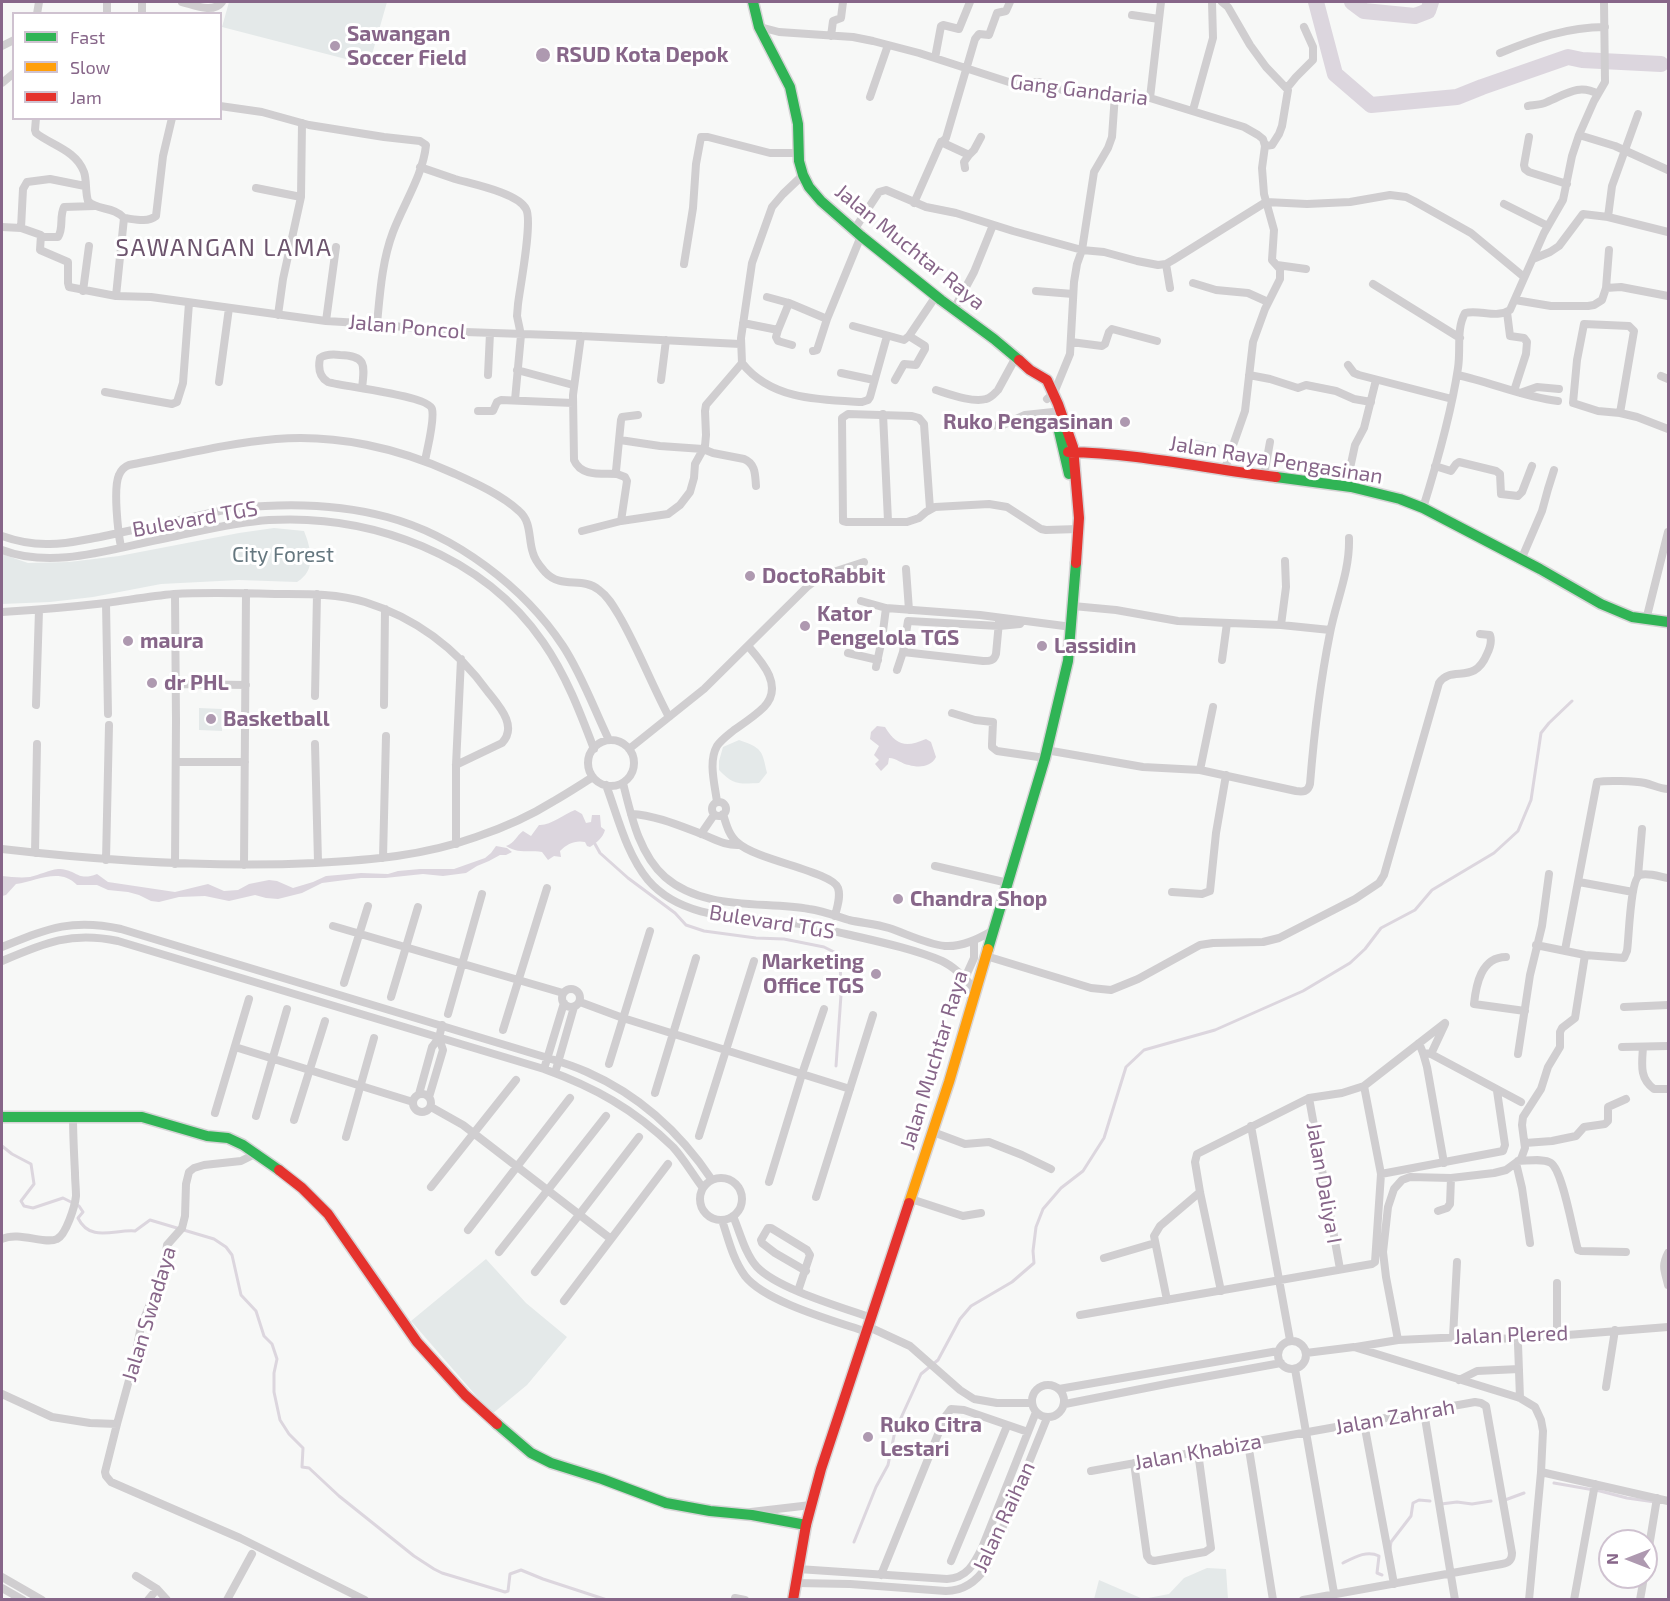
<!DOCTYPE html>
<html>
<head>
<meta charset="utf-8">
<style>
	body { margin:0 }
	#map { position:relative; width:1670px; height:1601px; overflow:hidden; background:#f7f8f7; font-family:"Exo 2",sans-serif }
	canvas { display:block }
	.frame { position:absolute; inset:0; border:3px solid #876689; pointer-events:none }
	.legend { position:absolute; left:12px; top:12px; width:210px; height:108px; box-sizing:border-box; background:#fff; border:2px solid #cfc2d0; margin:0; padding:8px 10px; list-style:none; font-size:18px; color:#876689 }
	.legend li { display:flex; align-items:center; gap:12px; height:30px }
	.legend b { width:30px; border:2px solid #cfc2d0 }
	.north { position:absolute; left:1598px; top:1529px; width:60px; height:60px; box-sizing:border-box; background:#fff; border:2px solid #cfc2d0; border-radius:50%; rotate:270deg; font-size:16px; font-weight:700; line-height:24px; text-align:center; color:#876689 }
	.north::after { content:''; display:block; margin:auto; width:21px; height:27px; background:#ae99b0; clip-path:polygon(50% 0,100% 100%,50% 72%,0 100%) }
</style>
</head>
<body>
<div id="map">
<canvas width="1670" height="1601"></canvas>
<div class="frame"></div>
<ul class="legend">
<li><b style="height:8px;background:#30b455"></b>Fast</li>
<li><b style="height:8px;background:#ff9f0a"></b>Slow</li>
<li><b style="height:8px;background:#e5322d"></b>Jam</li>
</ul>
<div class="north">N</div>
</div>
<script>
const g = document.querySelector('canvas').getContext('2d');
g.lineJoin = 'round';
function paint(path, color) { g.fillStyle = color; g.fill(path, 'evenodd'); }
function stroke(path, color, width, dash) { g.strokeStyle = color; g.lineWidth = width; g.lineCap = dash ? 'butt' : 'round'; g.setLineDash(dash || []); g.stroke(path); }
function write(font, color, halo, rows, align = 'center') {
  g.font = font + ' "Exo 2",sans-serif'; g.lineWidth = 6; g.setLineDash([]); g.textBaseline = 'middle'; g.strokeStyle = halo; g.fillStyle = color; for (const [text, x, y, turn = 0] of rows) {
    g.save(); g.translate(x, y); g.rotate((+turn || 0) * Math.PI / 180); g.textAlign = isNaN(turn) ? turn : align; if (halo) g.strokeText(text, 0, 0); g.fillText(text, 0, 0); g.restore();
  }
}
const green = new Path2D(`
	M229,2h158l-18,63 -147,-38z
	M1192,439l28,6 -3,14 -28,-6z
	M274,528l30,3c7,18 13,39 -7,51l-58,-2 -78,4 -68,13 -43,5 -48,2v-50l26,9 41,-1 50,-6 120,-23z
	M199,708l23,1v22l-23,-1z
	M739,740c23,8 23,10 28,33l-8,10c-20,1 -26,2 -40,-13v-9l4,-14z
	M486,1259l40,44 41,34 -40,48 -35,29 -81,-93z
	M1207,1568l19,1 2,30h-134l5,-19 44,19 26,-5 15,-16z`);
const water = new Path2D(`
	M877,726l8,1c12,20 22,20 41,12l5,3 5,15c-5,10 -17,11 -27,8 -8,-1 -12,-7 -20,-7l-1,6 -7,7 -6,-7 4,-4 -5,-5 5,-9 -9,-7 1,-7z
	M575,810l7,4 4,9 5,-1 1,-7h8l1,12 4,3c-2,8 -9,13 -15,17l-3,-1 -2,-4c-10,-2 -18,2 -25,9l1,6 -7,-1 -6,4 -6,-8c-13,-2 -24,2 -36,-6 9,-3 10,-10 17,-15l8,5 8,-11c11,1 25,-11 36,-15z
	M496,846l11,2 5,4 -6,3h-6l-11,6 -12,5 -11,7 -23,3 -20,-2 -38,4h-24l-39,5 -20,10 -24,6 -12,-1 -11,-3 -26,6 -24,-5 -26,1 -20,5 -8,-1 -12,-6 -11,-3 -20,-2 -11,-5h-20c-17,-18 -40,-4 -61,-1l-10,11 -4,1v-20c9,1 19,2 28,1 10,-2 18,-7 28,-8 19,0 19,13 39,5l11,8 67,10 33,-8 16,7 14,-1 11,-6 20,-4 8,1 16,7 20,-6 13,-6 35,-3 27,1 10,-3 22,-2h34l31,-11 6,-5z`);
const stream = new Path2D(`
	M595,844l5,9 28,25 47,35 11,12 18,6 52,7 28,1 40,8 16,8 1,40 -5,71
	M2,1146l10,8 19,10 3,20 -13,17 3,5 9,2 30,-10 16,8 4,6 -5,6c12,25 37,11 57,13l15,-11 64,19 12,8 6,8 9,40 15,16 8,25 8,8 5,15 -3,14v19l6,28 9,14 14,14 -1,19 7,1 30,28 75,60 20,13 8,4 63,19 3,-1 2,-17 11,-4 22,9 64,21
	M1554,1483l46,8 27,7 28,4
	M1505,1500l19,-7
	M1441,1504l16,-2 15,2 19,-3
	M854,1542l22,-55 12,-22 7,-34 26,-57 17,-14 22,-41 11,-13 41,-24 22,-19 -1,-12 3,-24 7,-18 18,-21 22,-17 21,-33 22,-71 18,-17 71,-20 88,-39 47,-28 15,-14 16,-21 34,-18 17,-20 62,-37 24,-22 13,-31 10,-67 8,-10 23,-22
	M1390,1549l1,-7 20,-26 2,-13 6,-3 11,1
	M1343,1563c12,-6 24,-13 36,-7l-2,17 5,2`);
const river = new Path2D(`
	M1316,2l19,72 36,31 86,-8 25,-10 86,-30 14,3 79,4
	M1352,2l12,9 51,5 13,-5 3,-9`);
const street = new Path2D(`
	M107,2v12
	M142,2v12
	M182,2c12,3 31,12 40,0
	M1222,2l6,5 22,38 16,22 22,23 -6,36 -3,8 -7,11 -7,1
	M37,14l2,-12
	M1132,15l27,4
	M760,27l19,5 74,5 20,4 46,12 96,31 24,-2 32,11 44,1 35,4 94,29 14,8 5,4 2,7 -3,22 2,26 10,36 -2,30 8,9v10l-15,30 -12,33 -8,69 -21,60
	M831,36l2,-15 8,-3 2,-16
	M2,46l12,-6
	M1500,53c34,-14 67,-26 105,-26
	M935,58l6,-32 2,-1 16,4 11,-27
	M2,83l12,-10
	M1287,88l9,-11 17,-17v-13l-9,-20
	M870,97l18,-52
	M1150,98l11,-96
	M220,106l42,6 47,13 75,12 36,4 6,4c-3,30 -22,58 -33,87 -11,29 -13,61 -16,92
	M1528,106c6,-1 13,-1 19,-4 18,-7 31,-19 51,-8
	M1193,110l20,-72 -1,-36
	M36,118l-1,12 1,3c15,12 40,17 48,39 3,9 1,19 4,29 10,10 25,5 36,17l-8,78 35,1 175,24 51,3 59,7 145,5 159,8
	M1579,135l36,11 53,24
	M1529,137l-5,28 1,4 4,3 38,12
	M941,142l28,13 -5,7 1,6
	M969,155l5,-5 7,-13
	M420,167c12,4 23,8 35,12 17,5 63,14 71,30 7,12 -6,78 -8,95l-1,12 4,19 -6,65
	M256,188l45,9
	M914,203l26,-59 6,-6 29,-99 4,-5 10,1 8,-22 9,-2 4,-9
	M1504,204l44,22
	M1608,217l4,-31 4,-11 22,-61
	M124,218c10,1 23,5 32,-2l7,-60 9,-38
	M2,227l19,1 2,-39 4,-7 23,-3 35,7
	M21,228l20,7 -1,15 28,12v21l1,4 47,9
	M854,230l25,-38 7,-2 40,17 30,6 57,18 69,19 22,2 33,9 21,4 8,-1 7,-4 93,-58 41,2 43,-2 40,-7 16,2 8,4 57,32 53,44
	M42,237h16c6,-9 1,-20 6,-30l31,-1
	M1533,259l17,-7 9,-6 24,-32 25,3 60,15
	M684,264l9,-56 3,-44 5,-27h7l62,16h28
	M1166,264l4,24
	M1277,265l29,4
	M1193,283l23,7 32,3 20,9
	M1373,284l87,54
	M1606,288l3,-38
	M83,291l6,-45
	M1036,291l37,3
	M767,297l22,6 38,16
	M1515,300l36,6h37l6,-1 8,-5 4,-12 15,-1 47,9
	M954,309l20,-37 19,-47
	M1507,312l3,24 14,2 3,4 -1,12 -12,37
	M278,315l5,-36 18,-82 1,-74
	M326,321l10,-74
	M743,323l35,7 11,-27
	M853,326l51,14 5,-4 16,10v3l-9,16 -12,-1 -9,16
	M778,330l-2,7 2,4 14,4
	M581,336l-8,59 1,65c7,17 28,13 43,14
	M909,336l27,-40
	M1071,342l31,4 3,-2 4,-12 3,-3 45,12
	M813,351l4,-1 1,-3 9,-28 34,-83
	M742,363c29,37 78,37 120,39l6,-2 2,-3 17,-61
	M1348,365l6,8 5,2 93,24
	M517,370l56,15
	M841,373l33,7
	M488,375l2,-42
	M1249,375l21,4 28,9 8,-3 30,6 18,8 17,3
	M1457,375c34,7 66,22 101,26
	M1661,376l7,3
	M661,380l5,-40
	M219,382l10,-74
	M362,388c3,-24 4,-32 -22,-33 -8,-1 -14,-1 -20,3 -2,10 -1,19 8,24 16,5 100,13 104,27 3,11 -5,40 -7,52
	M936,390c13,4 37,13 50,9 5,-1 8,-5 12,-9l18,-33
	M105,392l67,12 5,-2 6,-19 6,-80
	M1520,393l17,-6 22,2
	M1047,399l7,-6 16,-39 4,-72 3,-18 5,-14 12,-78 14,-24 4,-11 3,-43
	M478,411h15l4,-9 4,-2 72,3
	M1620,413l14,-82 -5,-5 -45,-2 -7,36 -4,43 25,8 22,2 17,4 31,12
	M883,414l5,107
	M982,426l21,-1 22,-10 28,-3
	M620,440l40,6 43,3 10,4 31,6c12,5 11,16 12,27
	M1435,466l16,5 5,-7 3,-2 37,9 4,3 1,20 17,2 4,-4 10,-26
	M1264,475l6,-33
	M1346,487l9,-42 9,-17 12,-48
	M1423,508c14,-45 28,-93 35,-140 3,-18 -2,-39 7,-55 14,-4 32,6 45,-3l34,-77 19,-33 9,-44 7,-21 15,-34 11,-19 -1,-80
	M930,509l-6,-85 -5,-6 -7,-2 -64,-2 -6,4 1,103 4,1h60l12,-4 7,-6 9,-5 54,-3 18,3 34,22 5,1 32,-1
	M621,521l6,-40 -2,-4 -8,-3 -1,-3 5,-51 1,-3 16,-2
	M582,531l39,-10 47,-7 12,-9 10,-13 4,-14 1,-14 10,-18 1,-11 -1,-24 1,-6 36,-42 -1,-25 11,-75 20,-56 11,-13 20,-19
	M2,536c14,5 29,8 44,8 18,1 36,-4 54,-7 28,-6 56,-12 84,-18 18,-4 36,-9 54,-11 49,-5 101,-4 149,9 68,18 137,70 176,129 19,29 31,63 46,94
	M121,547c-3,-15 -8,-59 -2,-72 2,-5 5,-8 10,-10 48,-9 98,-22 147,-26 60,-5 122,9 177,34 22,10 47,21 66,38 13,11 9,28 14,42 2,8 7,13 12,19 17,18 37,4 54,18 10,7 16,19 22,29 18,32 31,66 48,98
	M2,550c52,20 112,-2 165,-12 34,-7 68,-16 102,-18 103,-6 214,35 274,122 23,33 37,70 51,107
	M1521,560l21,-49 6,-22 6,-19
	M906,569l3,41
	M175,594l1,127 -1,143
	M861,601l25,7 94,7 92,12
	M106,603l2,111
	M1073,606l43,4 62,11 103,4 49,5
	M2,612c35,-2 69,-5 104,-9 23,-3 45,-7 68,-9 33,-2 67,-1 101,0 30,0 61,-1 90,8 51,16 92,47 123,90 11,14 30,34 14,51l-46,22
	M1646,620l22,-88
	M1281,625l5,-38 -1,-26
	M903,652l80,9c7,0 11,0 13,-7l3,-32
	M848,653l30,7
	M1222,660l5,-37
	M876,667l6,-28 4,-31
	M897,670l6,-18 5,-31 91,5 21,-2 2,-3
	M176,684l70,1
	M315,696l2,-102
	M36,705l3,-95
	M384,705l1,-96
	M952,713l23,7 18,2 -1,22v3l5,4 48,7
	M588 763a23 23 0 1 1 46 0a23 23 0 1 1-46 0Z
	M315,744l3,118
	M629,749l75,-60 104,-103 13,-10 43,-14
	M1046,750l97,17 57,3 96,21c7,1 12,1 14,-7 4,-50 10,-101 20,-151 6,-32 20,-61 19,-95
	M176,762h69
	M1200,770l13,-63
	M623,783c8,32 16,71 42,94 39,34 98,24 144,32 14,2 27,7 40,11 13,3 27,4 40,8 18,6 37,16 56,18 17,1 33,-7 47,-15
	M606,785c12,32 20,68 42,95 35,41 96,37 145,43 18,2 35,7 53,11 30,7 68,15 96,27 13,6 25,19 34,30
	M717,802c-2,-17 -9,-40 0,-56 4,-6 11,-11 17,-16 10,-7 21,-14 30,-23 20,-21 -2,-45 -16,-61
	M712 809a7 7 0 1 1 14 0a7 7 0 1 1-14 0Z
	M631,814c23,1 47,11 68,19 14,5 25,13 41,12
	M723,814c3,10 6,22 15,29 18,17 95,29 100,45 3,9 -1,19 -3,28
	M701,834l13,-19
	M456,844v-79l5,-106
	M2,849c104,12 208,19 313,14 56,-3 108,-7 161,-26 27,-9 54,-21 78,-36 14,-8 26,-16 39,-24
	M35,853l2,-109
	M383,858l3,-122
	M106,860l3,-135
	M244,865l2,-272
	M935,866l73,17
	M1638,876l4,-47
	M1579,882l54,10
	M1172,892l30,2 8,-3 6,-58 10,-58
	M333,926l230,67
	M1536,945l49,10 39,3 3,-7c2,-12 3,-72 13,-76 7,-3 21,2 28,3
	M2,947c45,-18 69,-29 119,-18l427,129c13,4 26,8 39,14 52,23 93,60 125,108
	M1565,950l32,-168c9,-2 38,-1 48,1 8,2 15,6 23,6
	M986,956l105,32 20,2 27,-11 62,-34 13,-2 50,-1 16,-4 76,-39 24,-16 5,-8 55,-192c13,-19 35,3 48,-29 3,-6 5,-13 3,-19l-10,-1
	M1506,957c-25,0 -30,28 -32,47l51,7
	M2,961c42,-18 69,-30 116,-20l426,128c50,18 90,40 129,78 11,12 20,28 30,41
	M965,978l9,-20v-17
	M344,983l24,-77
	M562 998a9 9 0 1 1 18 0a9 9 0 1 1-18 0Z
	M391,997l27,-90
	M580,1002l43,16 227,71
	M1624,1007l44,-2
	M448,1014l34,-120
	M503,1030l44,-142
	M1419,1043l4,10 4,14 17,96
	M235,1047l178,55
	M1622,1047l46,-1
	M1643,1047c-1,17 -4,31 11,42h14
	M1423,1053l8,1 90,48
	M1431,1054l14,-30
	M1518,1054l12,-79 12,-49 7,-52
	M609,1064l41,-133
	M544,1069l20,-66
	M555,1073l19,-66
	M655,1093l41,-135
	M413 1103a9 9 0 1 1 18 0a9 9 0 1 1-18 0Z
	M419,1094l13,-47 7,-9 3,-13
	M429,1097l14,-47 -4,-12
	M1309,1098l31,171
	M431,1107l32,18 148,114
	M215,1113l34,-114
	M256,1116l31,-107
	M294,1120l31,-99
	M1251,1126l39,214
	M933,1132l32,12 24,-2 33,13 29,14
	M699,1136l55,-175
	M346,1137l28,-99
	M1525,1143l27,-2 24,-5 8,-9 21,-3 3,-3v-14l18,-8
	M257,1153l-16,8 -37,4 -10,3 -5,4 -3,12 -1,32 -3,12 -15,17 -2,15 -6,22 -18,44 -7,36 -17,62 -12,48 1,4 5,6 129,56 125,62
	M1518,1161c9,0 26,-3 33,2 12,8 22,70 27,87l3,1 45,1
	M1516,1163l6,25 8,55
	M1381,1174l122,-23 2,-6 -8,-54
	M700 1199a21 21 0 1 1 42 0a21 21 0 1 1-42 0Z
	M769,1182l33,-108 22,-65
	M431,1187l85,-107
	M816,1197l57,-182
	M911,1199l52,17 18,-3
	M1438,1211l9,-3 3,-4 1,-26
	M733,1216c7,16 12,38 24,51 21,22 84,40 115,51
	M722,1220c6,18 11,40 23,56 20,26 90,45 122,56
	M468,1230l102,-132
	M2,1239c17,-8 43,6 55,0 9,-4 18,-33 19,-43 0,-7 -1,-16 -1,-23 -1,-19 -2,-38 -2,-57
	M499,1252l107,-136
	M1668,1253c-7,14 -3,18 0,32
	M1104,1258l51,-15
	M535,1272l104,-135
	M798,1291l12,-36 -3,-5 -36,-22h-3l-7,12 1,3 13,10 31,18
	M1221,1291l-21,-99 -5,-30 2,-8 112,-56 33,-5 22,-7 81,-63
	M1167,1300l-13,-64 6,-10 40,-34
	M564,1301l104,-137
	M1080,1315l292,-51 3,-2 6,-88 -17,-88
	M869,1327l41,19 50,44 14,9 23,4h35
	M1557,1336v-53
	M1453,1337l4,-75
	M1398,1340l-12,-63 -3,-25 5,-45 6,-18 8,-9 8,-3 41,1 43,-5 12,-3 15,-11 4,-11 -3,-23 1,-8 18,-28 7,-22 12,-20v-15l2,-4 13,-10 10,-63
	M1278 1355a14 14 0 1 1 28 0a14 14 0 1 1-28 0Z
	M1518,1344l2,54
	M1356,1347l42,-7 65,-3 54,2 151,-12
	M1306,1353l48,-6 166,51 15,9 6,13 2,11 -2,41 -12,128
	M1295,1369l39,224
	M1459,1380l18,-9 42,-2
	M1032 1401a16 16 0 1 1 32 0a16 16 0 1 1-32 0Z
	M1606,1387l9,-57
	M1059,1389l219,-38
	M2,1394l50,23 38,6 27,1
	M1065,1404l106,-21 110,-20
	M1424,1412l31,188
	M1364,1423l30,161
	M1248,1443l25,157
	M1134,1463l13,93 3,4 4,1 51,-9 6,-4 -13,-96
	M1091,1471l384,-69 6,1 5,3 26,147c0,7 -3,10 -10,11l-199,36
	M1541,1472l127,29
	M751,1512l60,-7
	M951,1561l56,-135
	M1646,1565l11,-67
	M798,1569l149,10c20,-1 27,-15 35,-31l54,-136
	M881,1575l64,-158 6,-8 13,1 64,22
	M136,1576l21,13 10,11
	M2,1577l40,23
	M796,1583l54,1 96,7c18,0 31,-10 41,-25l60,-148
	M2,1588l21,12
	M735,1598l10,2
	M148,1600l9,-11
	M227,1600l25,-46
	M1574,1600l21,-116
	M1640,1600l4,-23`);
const fast = new Path2D(`
	M753,2l6,25 31,60 8,37 1,37 4,14 6,12 12,14 40,35 80,64 53,39 25,21
	M1059,431l10,43
	M1276,477l75,10 49,12 23,9 117,61 61,35 31,13 36,5
	M988,949l57,-191 23,-97 8,-98
	M2,1117h140l65,19 21,2 15,7 36,25
	M497,1424l34,29 20,10 51,16 64,24 44,8 42,4 54,10`);
const slow = new Path2D(`
	M909,1203l40,-121 39,-133`);
const jam = new Path2D(`
	M1019,360l11,10 17,10 11,24 15,43 6,71 -3,45
	M1068,452c70,1 139,17 208,25
	M279,1170l23,18 26,26 89,128 48,53 32,29
	M793,1600l13,-75 15,-56 88,-266`);
const markers = [
	[335,46,6,"#ae99b0"],
	[543,55,8,"#ae99b0"],
	[1125,422,6,"#ae99b0"],
	[750,576,6,"#ae99b0"],
	[805,626,6,"#ae99b0"],
	[128,641,6,"#ae99b0"],
	[1042,646,6,"#ae99b0"],
	[152,683,6,"#ae99b0"],
	[211,719,6,"#ae99b0"],
	[898,899,6,"#ae99b0"],
	[876,974,6,"#ae99b0"],
	[868,1437,6,"#ae99b0"]
];
const poiNames = [
	["Sawangan",347,34],
	["Soccer Field",347,58],
	["RSUD Kota Depok",556,55],
	["Ruko Pengasinan",1113,422,"right"],
	["DoctoRabbit",762,576],
	["Kator",817,614],
	["Pengelola TGS",817,638],
	["maura",140,641],
	["Lassidin",1054,646],
	["dr PHL",164,683],
	["Basketball",223,719],
	["Chandra Shop",910,899],
	["Marketing",864,962,"right"],
	["Office TGS",864,986,"right"],
	["Ruko Citra",880,1425],
	["Lestari",880,1449]
];
const streetNames = [
	["Gang Gandaria",1079,90,7],
	["Jalan Muchtar Raya",910,247,39],
	["Jalan Poncol",407,327,5],
	["Jalan Raya Pengasinan",1276,460,9],
	["Bulevard TGS",195,519,-10],
	["Bulevard TGS",772,922,9],
	["Jalan Muchtar Raya",934,1060,-73],
	["Jalan Daliya I",1324,1183,80],
	["Jalan Swadaya",149,1314,-73],
	["Jalan Plered",1511,1335,-2],
	["Jalan Zahrah",1395,1417,-10],
	["Jalan Khabiza",1198,1452,-10],
	["Jalan Raihan",1004,1517,-65]
];
const parkNames = [
	["City Forest",283,555]
];
const quarterNames = [
	["SAWANGAN LAMA",224,248]
];
paint(green, '#e4e9e9');
paint(water, '#dcd6de');
stroke(stream, '#dcd6de', 3);
stroke(river, '#dcd6de', 16);
stroke(fast, '#d6d4d6', 13);
stroke(slow, '#d6d4d6', 13);
stroke(jam, '#d6d4d6', 13);
stroke(street, '#d0ced0', 8);
stroke(fast, '#30b455', 10);
stroke(slow, '#ff9f0a', 10);
stroke(jam, '#e5322d', 10);
for (const [x, y, r, color] of markers) { const dot = new Path2D(); dot.arc(x, y, r, 0, 2 * Math.PI); g.fillStyle = color; g.fill(dot); stroke(dot, '#fff', 2); }
write('bold 21px', '#876689', '#fff', poiNames, 'left');
write('21px', '#876689', '#fff', streetNames);
write('21px', '#65777f', '#fff', parkNames);
g.letterSpacing = '1.5px';
write('24px', '#6c546d', '#fff', quarterNames);
g.letterSpacing = '0px';
</script>
</body>
</html>
